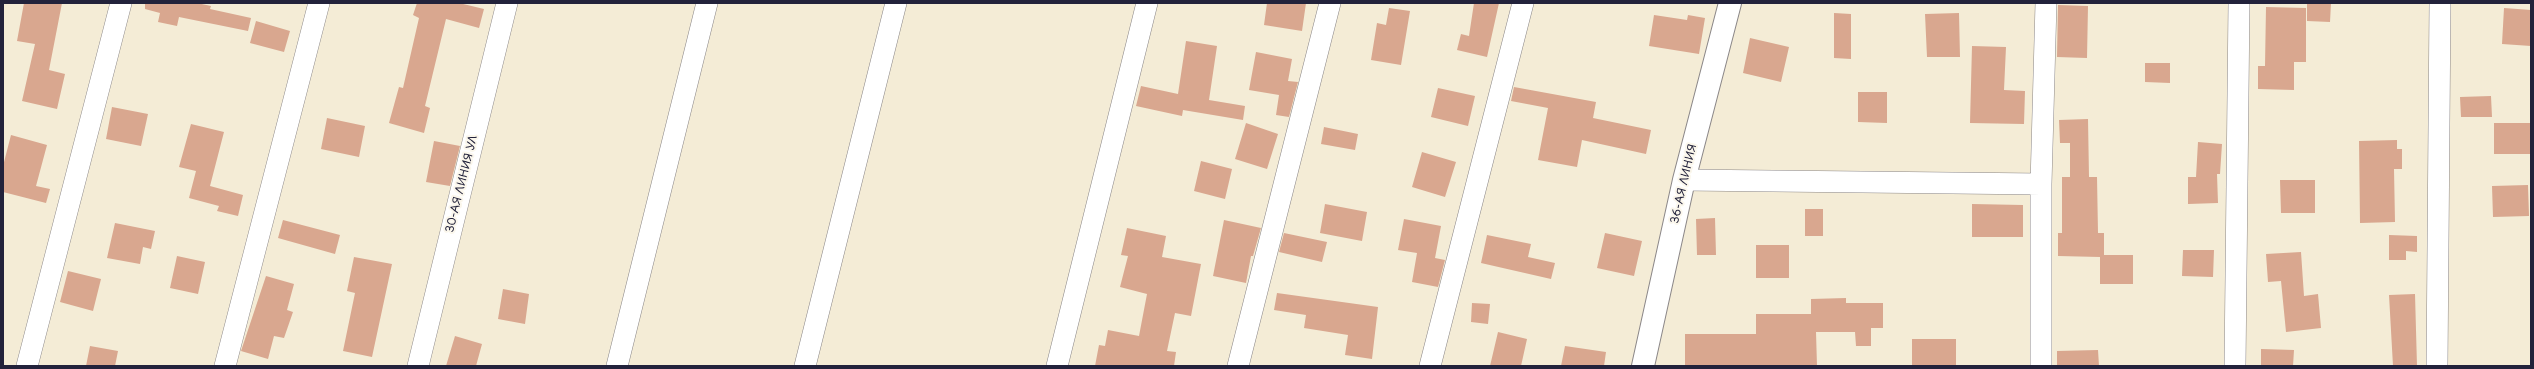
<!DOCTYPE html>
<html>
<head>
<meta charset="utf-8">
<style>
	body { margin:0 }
	#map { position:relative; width:2534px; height:369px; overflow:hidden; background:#f4ecd6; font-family:"Playpen Sans",sans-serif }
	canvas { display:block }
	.frame { position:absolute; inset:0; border:4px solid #22223b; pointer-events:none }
</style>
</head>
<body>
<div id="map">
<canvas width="2534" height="369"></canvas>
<div class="frame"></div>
</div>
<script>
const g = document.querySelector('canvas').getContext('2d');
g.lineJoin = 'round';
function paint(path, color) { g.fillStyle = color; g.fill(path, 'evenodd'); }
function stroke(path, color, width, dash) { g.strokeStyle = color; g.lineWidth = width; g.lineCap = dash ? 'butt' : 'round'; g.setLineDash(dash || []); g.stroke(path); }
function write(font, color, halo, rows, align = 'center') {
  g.font = font + ' "Playpen Sans",sans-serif'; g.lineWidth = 4; g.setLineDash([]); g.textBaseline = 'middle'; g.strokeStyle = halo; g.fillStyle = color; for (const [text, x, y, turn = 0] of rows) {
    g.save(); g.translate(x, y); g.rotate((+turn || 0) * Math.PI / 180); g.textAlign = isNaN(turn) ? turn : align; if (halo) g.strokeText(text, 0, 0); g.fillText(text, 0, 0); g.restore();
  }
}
const building = new Path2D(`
	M24,3h38l-13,67 16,4 -8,35 -35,-8 13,-57 -18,-3z
	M145,3h52l14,3 -1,3 41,9 -3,13 -69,-14 -2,9 -19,-4 2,-9 -15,-4z
	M417,3h42l25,6 -5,19 -33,-9 -21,87 5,2 -6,25 -35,-10 10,-36 4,1 16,-70 -6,-3z
	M1267,3h39l-4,28 -38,-6z
	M1474,3h25l-12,54 -30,-7 4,-16 8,2z
	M2307,3h24l-1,19 -23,-1z
	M2058,5l30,1 -1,52 -30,-1z
	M2266,7l40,1v54h-12v28l-36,-1v-23h7z
	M1389,8l21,3 -9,54 -30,-5 6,-37 9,2z
	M2504,8l27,2v36l-29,-2z
	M1834,13l17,1v45l-17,-1z
	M1959,13l1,44h-33l-2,-43z
	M1654,15l33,5 1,-5 17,3 -6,36 -50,-8z
	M256,21l34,10 -6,21 -34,-9z
	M1750,38l39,9 -8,35 -38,-9z
	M1186,41l31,5 -8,54 36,6 -2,14 -60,-10 -1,6 -46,-10 5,-20 37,8z
	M1972,46l34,1 -2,43 21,1 -1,33 -54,-1z
	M1256,52l36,7 -4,22 10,1 -9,35 -13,-2 3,-20 -30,-5z
	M2145,63h25v20l-25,-1z
	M1514,87l82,15 -3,16 58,12 -5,24 -64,-14 -5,27 -39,-7 10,-52 -37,-7z
	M1438,88l37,8 -7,30 -37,-9z
	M1858,92h29v31l-29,-1z
	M2491,96l1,21h-31l-1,-20z
	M112,107l36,7 -7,32 -35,-7z
	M327,118l38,8 -6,31 -38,-8z
	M2088,119l1,58h8l1,56h6v22h29v29h-33v-27l-42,-1v-23h4v-56h8v-34h-10l-1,-23z
	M1246,123l32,11 -11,35 -32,-10z
	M2494,123h37v31h-37z
	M191,124l33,8 -14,54 33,9 -5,21 -21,-5 2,-5 -30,-8 7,-27 -17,-4z
	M1324,127l34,7 -3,16 -34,-6z
	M11,135l36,10 -11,41 14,3 -4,14 -43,-11v-26z
	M2397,140v9h5v20h-8l1,53 -35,1 -1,-82z
	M434,141l26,5 -10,40 -24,-4z
	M2198,142l24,2 -2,30h-3l1,29 -30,1v-27h8z
	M1422,152l34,10 -11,35 -33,-10z
	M1201,161l31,8 -7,30 -31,-8z
	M2280,180h35v33h-34z
	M2528,185l1,31 -36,1 -1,-31z
	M1325,204l42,8 -5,29 -42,-8z
	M1972,204l51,1v32h-51z
	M1805,209h18v27h-18z
	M1715,218l1,37h-19l-1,-36z
	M1404,219l37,7 -6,32 10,2 -7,27 -26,-5 5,-29 -19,-3z
	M283,220l57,15 -5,19 -57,-16z
	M1224,220l37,8 -8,28h-2l-5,27 -33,-7z
	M115,223l40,8 -4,18 -8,-2 -3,17 -33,-6z
	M1127,228l39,8 -4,21 39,7 -10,52 -16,-3 -8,38 9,1 -2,14h-79l4,-21 6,1 3,-16 31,6 8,-42 -27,-7 8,-31 -7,-1z
	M1284,233l43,9 -5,20 -43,-10z
	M1605,233l37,8 -8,35 -37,-8z
	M1487,235l44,9 -3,13 27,6 -4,16 -70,-16z
	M2389,235l28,1v16l-11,-1v9h-17z
	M1756,245h33v33h-33z
	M2183,250h31l-1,27 -31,-1z
	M2301,252l3,44 14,-2 3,34 -35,4 -5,-51 -13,1 -2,-28z
	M177,256l28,6 -7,32 -28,-6z
	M354,257l38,7 -20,93 -29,-6 12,-58 -8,-2z
	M68,271l33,8 -8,32 -33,-9z
	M266,276l28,8 -7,26 6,2 -9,26 -10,-2 -6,23 -27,-8z
	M503,289l26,5 -4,30 -27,-5z
	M1277,293l101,14 -6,52 -27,-4 3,-20 -44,-7 2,-13 -32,-5z
	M2415,294l2,72h-24l-4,-71z
	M1846,298v5h37v25h-12v18h-15l-1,-14h-39l1,34 -132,-1v-31h71v-20h55v-15z
	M1472,303l18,1 -2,20 -17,-2z
	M1498,332l29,7 -6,27h-31z
	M455,336l27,8 -6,22h-30z
	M1912,339h44v27h-44z
	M90,346l28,5 -3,15h-29z
	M1565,346l41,6 -2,14h-43z
	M2261,349l33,1 -1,16h-32z
	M2098,350l1,16h-42v-15z`);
const minor = new Path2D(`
	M1684,180l357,4
	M27,366l94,-363
	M225,366l94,-363
	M418,366l89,-363
	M617,366l90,-363
	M805,366l91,-363
	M1057,366l90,-363
	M1238,366l92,-363
	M1430,366l93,-363
	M2041,366v-182l5,-181
	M2235,366l4,-363
	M2437,366l3,-363`);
const tertiary = new Path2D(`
	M1643,366l41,-186 46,-177`);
const streetNames = [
	["30-АЯ ЛИНИЯ УЛ",462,184,-76],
	["36-АЯ ЛИНИЯ",1684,184,-77]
];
paint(building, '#d9a78f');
stroke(minor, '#8b8788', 22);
stroke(tertiary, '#8b8788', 24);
stroke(minor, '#fff', 21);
stroke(tertiary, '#fff', 22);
write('11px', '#22223b', '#fbf7ec', streetNames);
</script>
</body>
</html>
